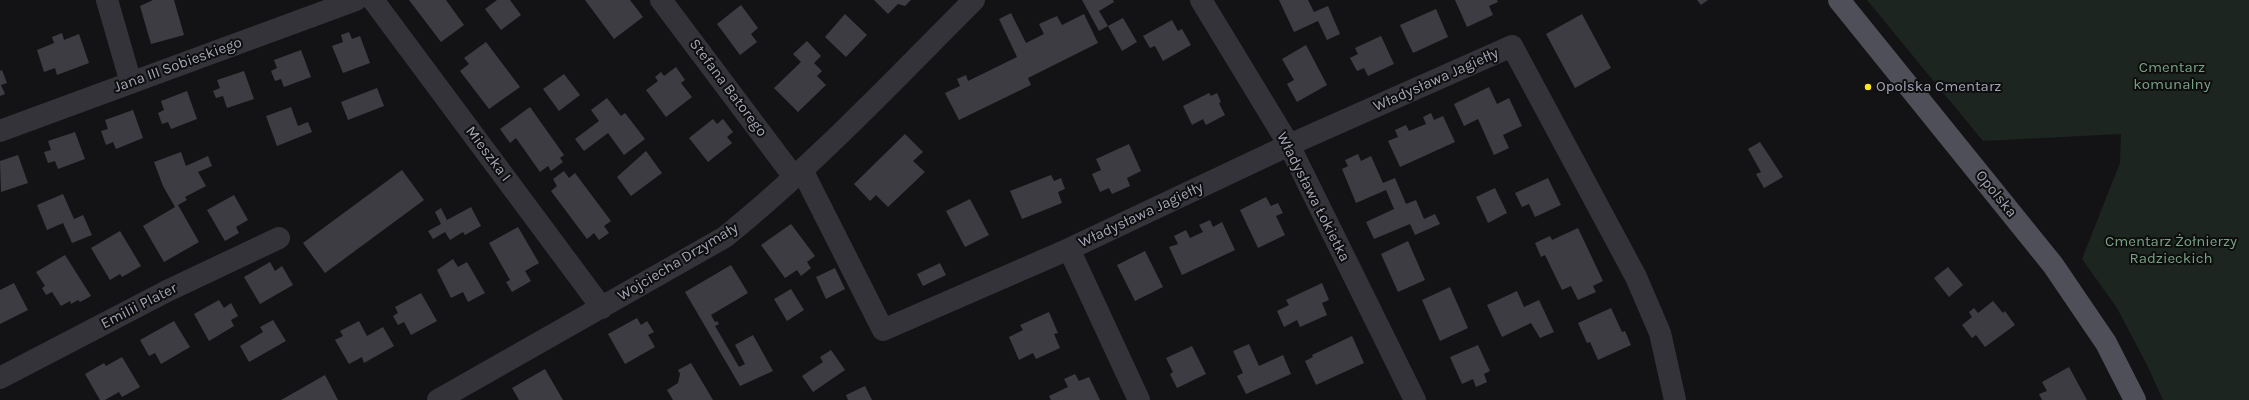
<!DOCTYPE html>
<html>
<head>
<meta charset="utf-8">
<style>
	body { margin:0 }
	canvas { display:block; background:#131315 }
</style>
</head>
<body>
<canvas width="2249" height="400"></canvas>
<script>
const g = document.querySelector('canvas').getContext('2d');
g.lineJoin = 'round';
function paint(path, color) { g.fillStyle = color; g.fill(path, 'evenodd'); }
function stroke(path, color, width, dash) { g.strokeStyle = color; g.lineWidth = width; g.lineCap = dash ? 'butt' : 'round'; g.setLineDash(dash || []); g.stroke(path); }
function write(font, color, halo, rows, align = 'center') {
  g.font = font + ' Karla,sans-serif'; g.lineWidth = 4; g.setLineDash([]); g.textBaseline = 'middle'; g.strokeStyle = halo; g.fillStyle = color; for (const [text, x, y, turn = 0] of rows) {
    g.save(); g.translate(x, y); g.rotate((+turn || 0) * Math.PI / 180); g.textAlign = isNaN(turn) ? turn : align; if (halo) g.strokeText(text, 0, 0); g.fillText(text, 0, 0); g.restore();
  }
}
const green = new Path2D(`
	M1867,0h382v400h-86l-16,-35 -30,-57 -35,-49 38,-96 1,-29 -138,7z`);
const building = new Path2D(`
	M153,0h21l10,35 -33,9 -11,-38z
	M409,0h37l18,25 -23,17z
	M497,0h13l11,15 -20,15 -16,-21z
	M585,0h45l13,17 -29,22z
	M874,0h37l-6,6 -7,-2 -10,10z
	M1082,0h31l1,2 -15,9 9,15 -9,5z
	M1279,0h29l6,12 14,-6 12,28 -13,6 -9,-19 -24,11z
	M1455,0h42l1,2 -9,4 4,9 -26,12z
	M1697,0h11l-7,5z
	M741,5l17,23 -7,6 6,8 -17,13 -23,-31z
	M1436,9l12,28 -35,16 -13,-28z
	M1011,13l15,30 18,-9 -5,-10 18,-8 5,9 22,-11 14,29 -70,35 3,7 -72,35 -14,-27 15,-7 -3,-7 9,-4 2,6 49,-24 -18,-38z
	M845,14l22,21 -21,22 -21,-20z
	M1582,14l29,54 -36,20 -29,-54z
	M1123,18l14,24 -15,9 -14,-25z
	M1172,20l6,11 4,-2 9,16 -28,16 -8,-15 -5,2 -7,-12z
	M349,32l3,7 8,-3 10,27 -27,10 -11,-27 11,-4 -2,-7z
	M62,33l2,7 15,-6 10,29 -32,12 -2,-7 -11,4 -7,-22 17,-7 -2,-6z
	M1381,36l13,28 -26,12 -4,-8 -7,3 -7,-13 8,-4 -3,-6z
	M807,41l14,15 -7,7 8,8 -5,5 9,9 -28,27 -24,-24 27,-26 -8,-8z
	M486,42l34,45 -31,22 -29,-38 9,-7 -5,-6z
	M1306,45l21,40 -30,17 -10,-18 7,-4 -12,-21z
	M301,50l10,27 -27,10 -3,-8 -6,2 -4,-10 6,-3 -3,-8z
	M676,67l9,13 -4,3 11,14 -26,20 -20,-27 12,-9 -3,-4 6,-5 3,4z
	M2,70l5,13 -6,2 4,9 -5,2v-25z
	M244,71l10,28 -27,9 -4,-12 -7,2 -3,-7 7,-3 -3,-8z
	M564,74l16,21 -21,16 -16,-22z
	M1489,87l8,17 12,-6 13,28 -19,9 6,13 -15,7 -16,-36 -14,7 -10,-22z
	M377,88l7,18 -36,14 -7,-18z
	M187,91l10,28 -26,10 -3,-7 -6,2 -4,-11 6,-3 -3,-9z
	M1209,93l2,3 6,-3 4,9 -2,1 6,12 -19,10 -3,-6 -11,6 -9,-19z
	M607,98l14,18 4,-3 20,26 -21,16 -16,-22 -24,18 -9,-12 24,-18 -8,-11z
	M291,107l7,19 10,-4 4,10 -35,14 -11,-30z
	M530,107l34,48 -4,3 3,4 -12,9 -3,-5 -8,6 -24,-34 -6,5 -10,-14z
	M133,110l10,28 -27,11 -3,-7 -7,3 -5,-14 7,-2 -3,-9z
	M1431,113l3,7 9,-4 12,26 -55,25 -12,-26 10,-4 -3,-7 11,-5 3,6 17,-7 -3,-7z
	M713,119l4,5 6,-5 10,13 -6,5 5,6 -24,19 -19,-24z
	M75,132l10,27 -27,10 -3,-8 -7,2 -4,-11 7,-2 -3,-9z
	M905,134l18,18 -10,9 12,11 -37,35 -12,-12 -6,6 -16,-17z
	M1760,142l23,35 -19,11 -8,-14 5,-2 -13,-23z
	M1129,144l12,27 -14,7 3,8 -18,8 -3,-6 -9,4 -8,-18 9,-4 -5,-11z
	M646,151l16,22 -31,23 -14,-19z
	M181,152l5,14 22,-10 4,10 -14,6 8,14 -21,11 2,3 -9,5 21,37 -35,20 -21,-36 32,-19 -12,-21 -9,-24z
	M1358,154l3,7 10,-5 12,27 12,-5 11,26 10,-4 8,19 11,-5 5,10 -25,11 -5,-11 -36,15 -8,-17 28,-13 -8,-19 -30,13 -14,-34 6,-3 -3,-6z
	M18,155l10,28 -27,9 -1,-31z
	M402,170l22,30 -99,73 -22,-30z
	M564,171l5,7 6,-5 36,48 -7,5 5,7 -10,7 -5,-7 -7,6 -36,-48 6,-5 -4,-7z
	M1051,175l3,6 7,-3 4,11 -7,3 4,11 -40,16 -12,-28z
	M1548,178l13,27 -26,12 -6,-13 -7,3 -7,-14z
	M1495,188l12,25 -19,10 -12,-26z
	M63,194l11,25 9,-4 9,20 -20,8 -9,-20 -16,7 -10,-25z
	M234,195l14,25 -12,7 3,6 -14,8 -18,-31z
	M1266,197l5,9 7,-3 5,10 -7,3 9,19 -27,13 -18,-38z
	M970,199l19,36 -24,12 -19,-36z
	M471,207l10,19 -16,9 -2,-3 -13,8 -5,-8 -12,7 -5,-8 13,-7 -6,-12 6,-4 6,12z
	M1210,220l3,7 9,-5 13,28 -53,25 -13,-28 9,-3 -4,-8 12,-6 4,8 13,-6 -4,-7z
	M791,224l24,32 -8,6 4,6 -10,8 -4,-6 -12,8 -24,-33z
	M518,227l21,36 -14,8 6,10 -19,11 -6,-10 4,-2 -21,-37z
	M1578,228l25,53 -10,5 3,6 -18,8 -7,-14 -9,4 -17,-35 -4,2 -6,-14 15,-7 2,4z
	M120,231l21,35 -19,11 -2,-3 -10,6 -19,-32z
	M1408,241l17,39 -27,12 -17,-38z
	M1145,251l18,36 -28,14 -18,-36z
	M65,255l26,41 -11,6 -2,-2 -7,4 -1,-3 -9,5 -9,-14 -6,3 -4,-7 3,-2 -9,-14z
	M453,259l5,8 9,-5 18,31 -17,9 -5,-10 -12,6 -14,-28z
	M270,262l5,9 7,-5 11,19 -33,19 -16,-27z
	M940,263l6,12 -23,11 -6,-12z
	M731,265l17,28 -37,22 4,7 2,-1 2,3 -4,2 24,41 6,-3 -10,-19 18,-10 20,36 -33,15 -55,-94z
	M1948,267l15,18 -14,12 -15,-19z
	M835,268l10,21 -19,10 -10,-22z
	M14,283l14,27 -28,14v-34z
	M1322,283l7,17 -7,3 5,12 -27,12 -3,-7 -13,7 -7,-16 12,-6 -3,-5z
	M1450,287l18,41 -28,13 -18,-41z
	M791,289l13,21 -17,11 -13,-22z
	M1517,291l7,16 15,-7 15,32 -14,6 -9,-15 -29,14 -15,-32z
	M421,293l16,28 -26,14 -7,-13 -6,3 -5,-9 5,-3 -3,-6z
	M219,300l5,8 7,-5 7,13 -7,4 3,6 -25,15 -15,-27z
	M1993,301l10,12 2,-2 10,14 -30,22 -9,-12 -4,3 -10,-13 10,-8 -3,-5 5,-4 4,5z
	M1611,308l11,24 3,-1 6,14 -33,15 -8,-18 -3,1 -9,-20z
	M1049,312l9,21 -4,1 6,14 -24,11 -3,-6 -14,7 -10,-23 14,-7 -3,-5z
	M637,318l4,7 6,-4 7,11 -6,3 7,12 -30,17 -17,-30z
	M273,320l13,21 -37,21 -9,-16 23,-14 -3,-5z
	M174,321l16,26 -29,17 -6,-11 -6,3 -9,-16z
	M359,321l8,15 16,-9 11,19 -30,17 -2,-6 -13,7 -14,-24 8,-4 -3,-5z
	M1352,336l12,27 -48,22 -11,-24 8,-4 -1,-2z
	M1249,344l10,22 24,-11 8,19 -45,20 -9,-18 6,-3 -10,-22z
	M1478,345l12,26 -6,3 3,8 -11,5 -3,-8 -11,5 -12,-27z
	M1192,346l14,28 -29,14 -7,-14 3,-2 -7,-14z
	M831,350l14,20 -32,22 -11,-16 21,-14 -3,-5z
	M122,357l18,30 -18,10 -3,-5 -14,8h-5l-15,-26 19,-11 2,3z
	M691,363l22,37h-40l-6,-10 11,-7 2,-9 -2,-4z
	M2069,367l18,33h-45l-3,-6 8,-3 -5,-9z
	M545,369l18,31h-44l-7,-12z
	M1075,374l4,7 10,-4 11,23h-49l-2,-4 19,-9 -4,-8z
	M325,375l13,25h-57z
	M865,386l7,14h-24l-2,-5z`);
const minor = new Path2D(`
	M107,0l24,83
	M373,0l229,308
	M661,0l133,177
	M1201,0l88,145 126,255
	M0,131l356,-131
	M802,170l81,160 186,-81 220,-104 223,-99 124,231 24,56 15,67
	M1069,249l70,151
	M0,378l167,-87 112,-53
	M438,400l287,-163c89,-72 168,-156 249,-237`);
const major = new Path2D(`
	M1839,0l214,265 53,78 29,57`);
const markers = [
	[1868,87,4,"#ffe320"]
];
const streetNames = [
	["Jana III Sobieskiego",178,65,-20],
	["Władysława Jagiełły",1436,80,-24],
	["Stefana Batorego",728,88,53],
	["Mieszka I",488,154,53],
	["Opolska",1996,194,51],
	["Władysława Łokietka",1313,197,63],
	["Władysława Jagiełły",1141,215,-25],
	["Wojciecha Drzymały",678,262,-31],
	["Emilii Plater",139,306,-27]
];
const parkNames = [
	["Cmentarz",2172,68],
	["komunalny",2172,85],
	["Cmentarz Żołnierzy",2171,242],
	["Radzieckich",2171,259]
];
const poiNames = [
	["Opolska Cmentarz",1876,87]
];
paint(green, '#1c251f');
paint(building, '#3c3c42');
stroke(minor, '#34333a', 22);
stroke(major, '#4f4f59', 22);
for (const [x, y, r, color] of markers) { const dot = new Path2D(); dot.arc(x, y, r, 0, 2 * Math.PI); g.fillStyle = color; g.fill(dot); stroke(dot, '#0e0e0f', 1.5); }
write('15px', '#a3a5b6', '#0e0e0f', streetNames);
write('15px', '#78a384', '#0e0e0f', parkNames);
write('15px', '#a3a5b6', '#0e0e0f', poiNames, 'left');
</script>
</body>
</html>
